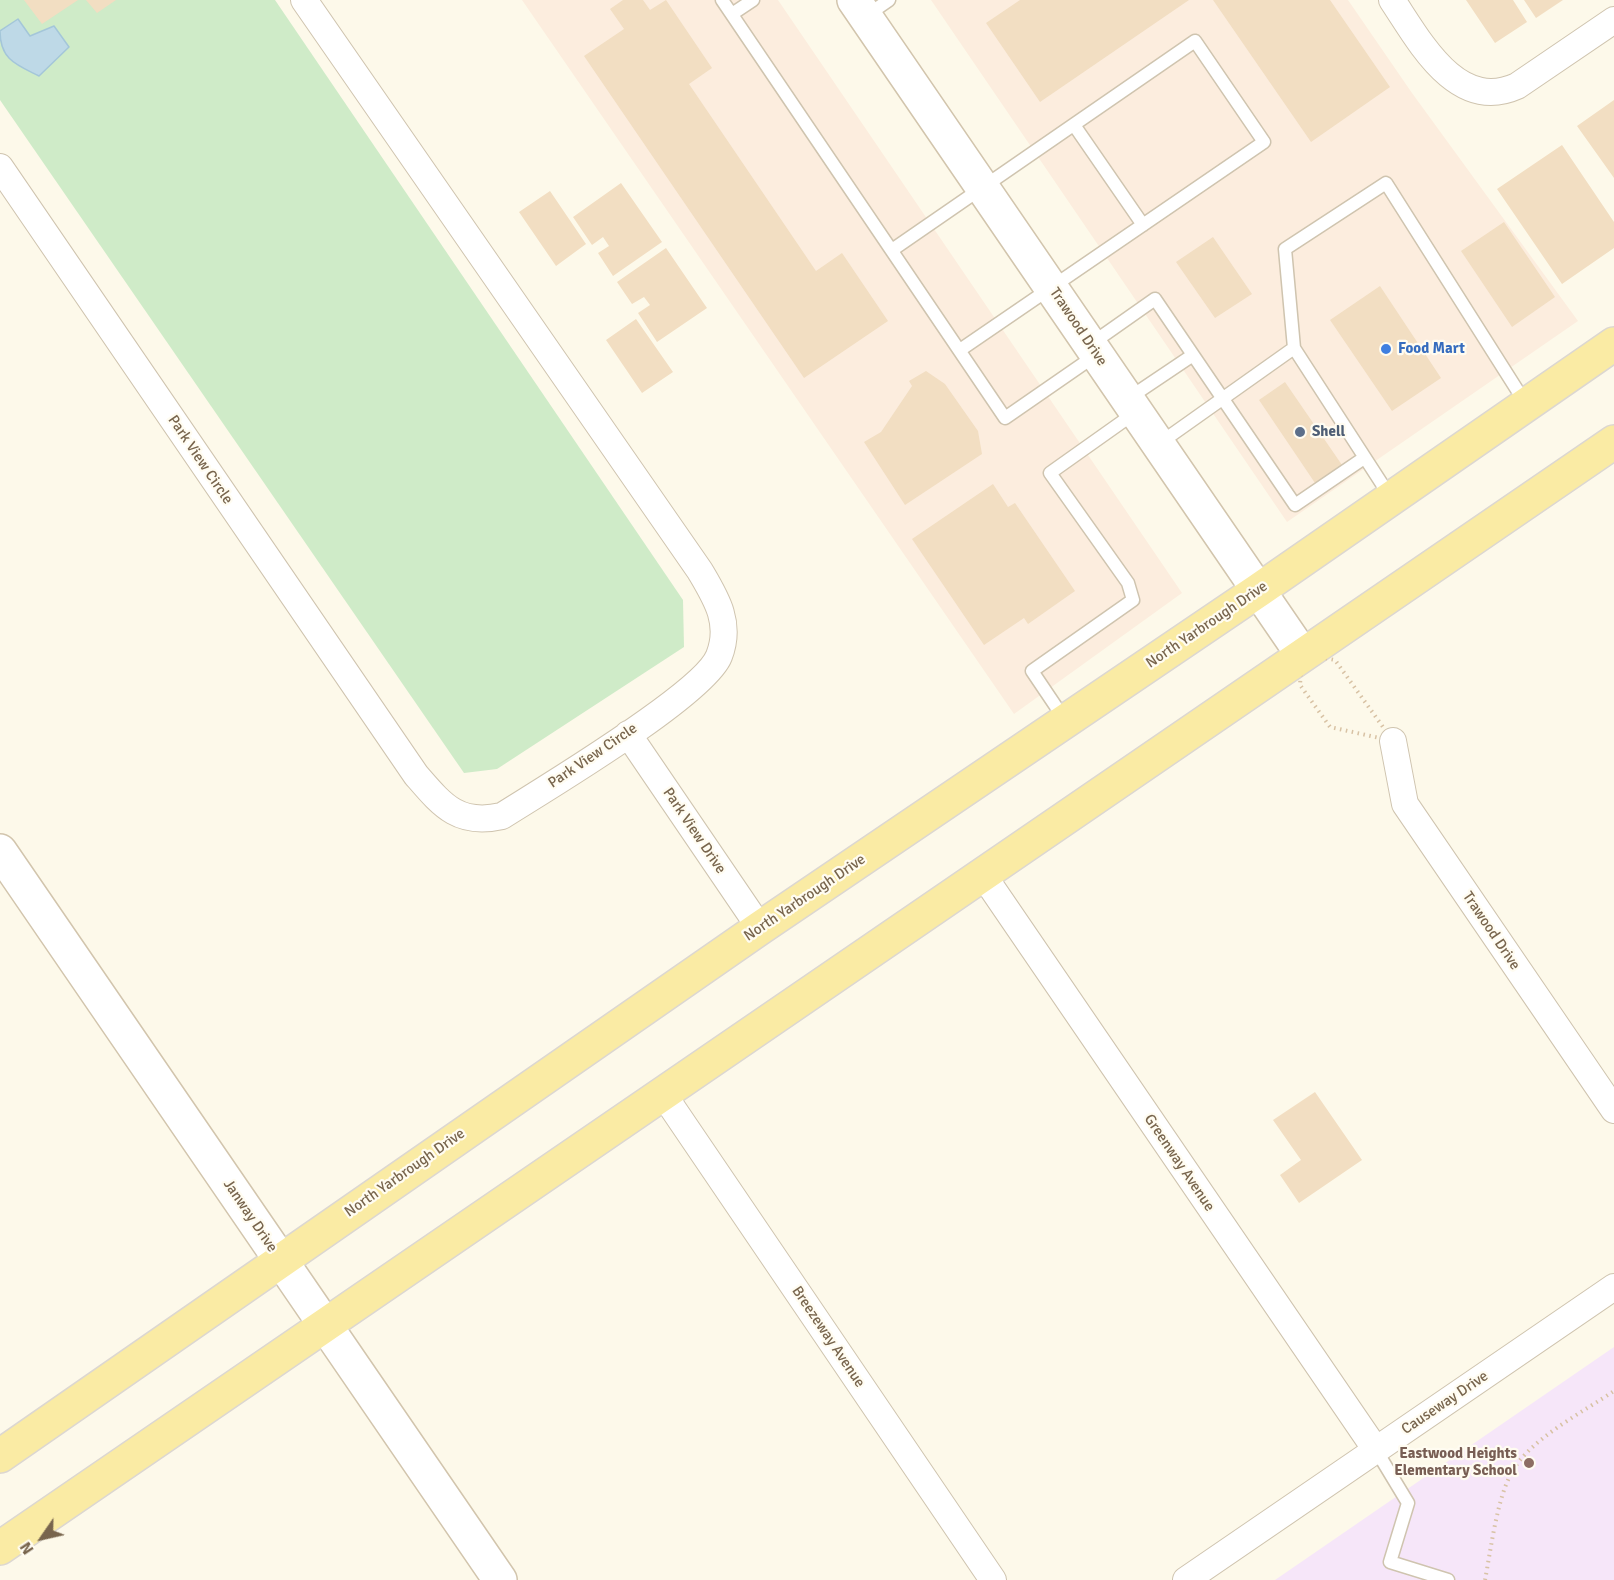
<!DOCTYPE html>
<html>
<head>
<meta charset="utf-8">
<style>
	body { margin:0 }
	#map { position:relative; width:1614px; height:1580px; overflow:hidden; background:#fdf9ea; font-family:Signika,sans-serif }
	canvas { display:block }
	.north { position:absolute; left:12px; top:1508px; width:60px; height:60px; -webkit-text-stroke:4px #fffcf1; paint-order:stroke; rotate:236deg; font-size:16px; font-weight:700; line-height:24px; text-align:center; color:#78654d }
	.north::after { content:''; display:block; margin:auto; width:21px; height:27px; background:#78654d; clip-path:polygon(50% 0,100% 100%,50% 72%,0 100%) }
</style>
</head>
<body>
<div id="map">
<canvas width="1614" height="1580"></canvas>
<div class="north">N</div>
</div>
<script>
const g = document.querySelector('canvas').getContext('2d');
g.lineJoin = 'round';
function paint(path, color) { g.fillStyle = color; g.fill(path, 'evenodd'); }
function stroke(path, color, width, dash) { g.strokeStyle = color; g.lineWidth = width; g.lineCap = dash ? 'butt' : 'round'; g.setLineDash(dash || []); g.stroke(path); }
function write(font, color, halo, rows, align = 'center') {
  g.font = font + ' Signika,sans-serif'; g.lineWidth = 4.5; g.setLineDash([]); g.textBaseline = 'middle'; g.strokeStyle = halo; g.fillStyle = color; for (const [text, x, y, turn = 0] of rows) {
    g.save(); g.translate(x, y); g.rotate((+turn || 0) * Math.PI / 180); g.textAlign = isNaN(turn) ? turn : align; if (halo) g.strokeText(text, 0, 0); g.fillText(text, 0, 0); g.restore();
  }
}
const commercial = new Path2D(`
	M522,0h256l404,593 -168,121z
	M931,0h417l64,93 166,228 -291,201z`);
const education = new Path2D(`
	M1614,1347v233h-339z`);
const green = new Path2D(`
	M0,0h275l408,600 1,47 -187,122 -33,4 -464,-673z`);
const water = new Path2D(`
	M18,19l12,17 24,-10 15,21 -30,29c-22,-11 -39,-16 -39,-45z`);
const building = new Path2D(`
	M24,0h54l-36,24z
	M86,0h30l-19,13z
	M623,0h20l7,10 16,-10 46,68 -23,16 127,187 26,-18 46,68 -84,57 -220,-322 40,-27 -14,-20z
	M1020,0h169l-149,102 -54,-79z
	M1213,0h117l60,87 -79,55z
	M1466,0h47l14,22 -32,21z
	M1524,0h39l-27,18z
	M1614,100v78l-37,-52z
	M1562,145l52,77v26l-52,36 -65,-95z
	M621,183l41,59 -49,34 -15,-23 11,-7 -6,-9 -11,8 -19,-28z
	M550,191l36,53 -30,22 -37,-54z
	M1504,222l51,75 -43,30 -51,-76z
	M1213,237l39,57 -37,24 -39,-56z
	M666,248l41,60 -50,34 -19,-29 12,-8 -6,-8 -12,7 -15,-22z
	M1380,286l61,92 -49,33 -62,-91z
	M636,319l37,53 -31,21 -36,-53z
	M926,371l19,13 33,47 4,23 -77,51 -41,-63 17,-10 31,-46 -3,-5z
	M1285,382l57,83 -27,18 -56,-83z
	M993,484l15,23 7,-4 60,88 -47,33 -4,-6 -40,27 -72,-106z
	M1315,1092l47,68 -63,43 -19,-28 21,-15 -28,-40z`);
const path = new Path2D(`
	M1302,654l33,6 58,81 -63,-14 -30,-42z
	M1485,1580c6,-31 12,-82 27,-108 18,-33 71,-60 102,-81`);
const lane = new Path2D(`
	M722,0l283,418 91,-63
	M732,14l21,-14
	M866,16l23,-16
	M1074,125l69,100
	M892,250l303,-209 69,101 -304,208
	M1091,344l64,-45 140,206 69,-47
	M1129,398l64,-43
	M1160,443l134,-95
	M1391,498l-97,-150 -9,-99 101,-66 140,221
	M1065,720l-33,-49 101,-71 -5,-17 -78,-110 86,-61
	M1376,1450l32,53 -18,59 58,18`);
const street = new Path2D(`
	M1392,0c28,42 65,113 125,86l97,-66
	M0,167l416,608c26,30 42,51 86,41 41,-26 202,-122 217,-160 13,-33 -3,-58 -19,-85l-396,-571
	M628,734l132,194
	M1393,741l12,63 209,306
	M983,875l393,575
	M663,1094l330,486
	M1186,1580l428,-293`);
const secondary = new Path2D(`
	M854,0l448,654
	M0,851l500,729`);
const primary = new Path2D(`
	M0,1456l760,-528 499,-338 355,-246
	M0,1548l1614,-1106`);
const markers = [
	[1386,349,6,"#3f7fe0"],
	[1300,432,6,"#5c6f8a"],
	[1529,1463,6,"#8d6e63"]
];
const streetNames = [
	["Trawood Drive",1078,327,56],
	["Park View Circle",200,460,56],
	["North Yarbrough Drive",1207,625,-34],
	["Park View Circle",593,756,-34],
	["Park View Drive",694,831,56],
	["North Yarbrough Drive",805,898,-34],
	["Trawood Drive",1491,931,56],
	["Greenway Avenue",1179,1163,56],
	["North Yarbrough Drive",405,1173,-35],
	["Janway Drive",250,1216,56],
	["Breezeway Avenue",828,1337,56],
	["Causeway Drive",1445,1403,-34]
];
const shopNames = [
	["Food Mart",1398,349]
];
const serviceNames = [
	["Shell",1312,432]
];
const educationNames = [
	["Eastwood Heights",1517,1454],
	["Elementary School",1517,1471]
];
paint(commercial, '#fcedde');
paint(education, '#f6e6f9');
paint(green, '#cfebc8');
paint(water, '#bed9e7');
stroke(water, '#a4c6d9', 1.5);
paint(building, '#f2dec2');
stroke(lane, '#cfc4af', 15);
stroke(street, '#cfc4af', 28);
stroke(secondary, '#d2c5ad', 36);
stroke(primary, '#dcd7d1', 36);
stroke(path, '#d8c2a4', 4, [1.5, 4.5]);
stroke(lane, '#fff', 12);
stroke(street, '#fff', 26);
stroke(secondary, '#fff', 33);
stroke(primary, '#faeba4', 33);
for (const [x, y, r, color] of markers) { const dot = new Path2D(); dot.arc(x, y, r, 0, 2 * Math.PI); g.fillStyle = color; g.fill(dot); stroke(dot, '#fffcf1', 2); }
write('15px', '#78654d', '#fffcf1', streetNames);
write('bold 15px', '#366cbe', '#fffcf1', shopNames, 'left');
write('bold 15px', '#4e5e75', '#fffcf1', serviceNames, 'left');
write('bold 15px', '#785e54', '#fffcf1', educationNames, 'right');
</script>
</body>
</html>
